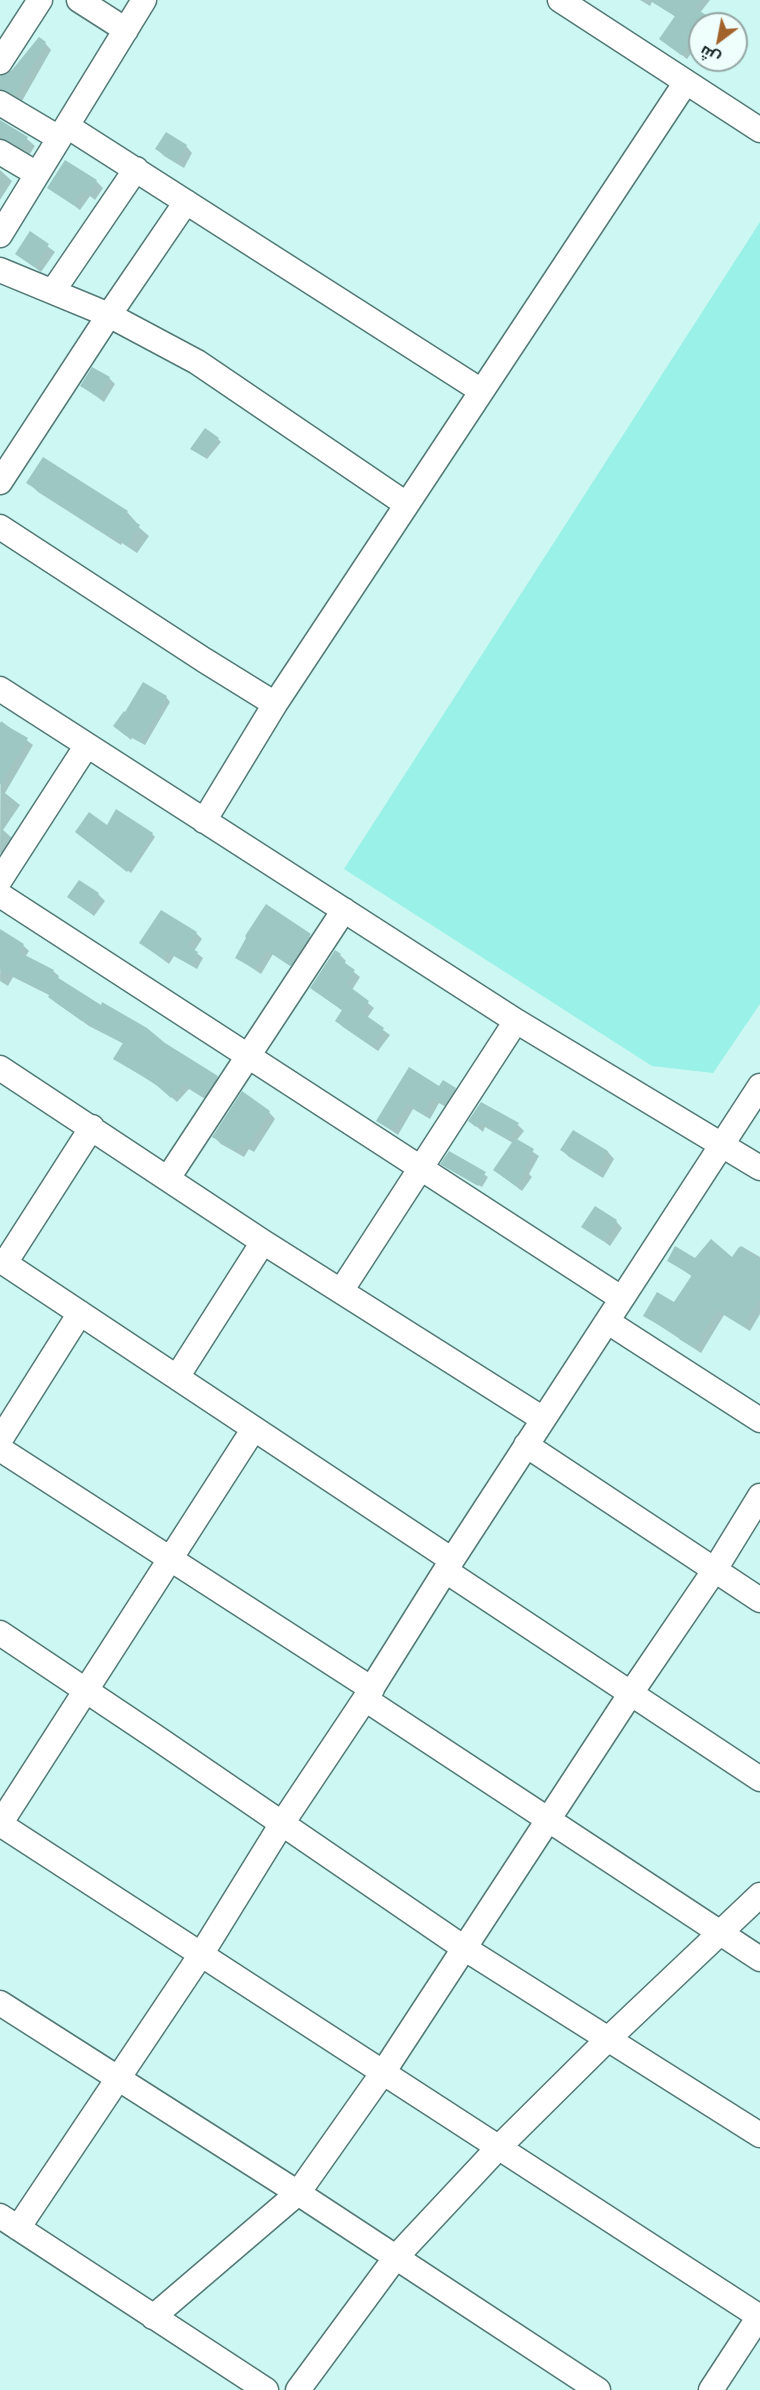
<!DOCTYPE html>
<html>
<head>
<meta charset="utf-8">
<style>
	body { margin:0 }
	#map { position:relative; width:760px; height:2390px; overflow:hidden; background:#ccf7f2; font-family:Commissioner,Cairo,sans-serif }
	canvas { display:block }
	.north { position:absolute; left:688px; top:12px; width:60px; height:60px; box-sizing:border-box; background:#eefffc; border:2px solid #95a6a4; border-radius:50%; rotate:212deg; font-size:16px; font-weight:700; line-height:24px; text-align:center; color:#10211f }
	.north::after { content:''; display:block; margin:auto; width:21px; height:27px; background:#a2622c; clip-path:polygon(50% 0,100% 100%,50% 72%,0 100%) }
</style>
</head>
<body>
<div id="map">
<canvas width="760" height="2390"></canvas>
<div class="north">ش</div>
</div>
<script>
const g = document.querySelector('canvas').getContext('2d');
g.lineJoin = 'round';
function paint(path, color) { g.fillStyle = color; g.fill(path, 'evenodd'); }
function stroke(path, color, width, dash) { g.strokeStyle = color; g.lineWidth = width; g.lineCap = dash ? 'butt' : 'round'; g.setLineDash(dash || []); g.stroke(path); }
const green = new Path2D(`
	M760,222v782l-47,69 -61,-7 -308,-197z`);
const shadow = new Path2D(`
	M640,0h70l-10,13 17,11h-17v17l-13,18 -26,-20 15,-22 -24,-15 -2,4z
	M45,43l6,7 -29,51 -14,-7 -8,4v-21l7,-1z
	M0,122l27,17 8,7 -6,9 -19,-10 -10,3z
	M186,146l6,7 -8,15 -20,-12 -7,-7z
	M0,170l12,11 -12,19z
	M96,181l7,7 -8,12 -5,-4 -10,14 -31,-23z
	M30,233l25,19 -14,20 -24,-18z
	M109,378l6,6 -11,18 -22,-16z
	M218,439l3,3 -14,17 -15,-10z
	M28,482l99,30 9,10 -1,2 14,12 -12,17 -15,-10 -1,2 -83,-53z
	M166,697l4,5 -25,43 -13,-7 -1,2 -16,-14z
	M1,721l32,24 -28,48 15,12 -17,25 10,9 -9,16 -4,-2z
	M107,827l45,7 3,3 -24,36 -51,-38z
	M98,894l7,7 -11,15 -25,-19z
	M266,906l50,35 -19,29 -24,-16 -12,20 -24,-16z
	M1,932l22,13 6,6 -4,6 28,14 6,5 -1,3 159,98 5,6 -12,19 -21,-13 -12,13 -15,-13 -47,-31 9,-14 -35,-18 -34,-24 -4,-6 -38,-19 -5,9 -8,-5z
	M196,933l6,6 -8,12 9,7 -6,11 -23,-13 -5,8 -28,-21z
	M340,955l6,6 -2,3 16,13 -8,13 22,18 -7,10 23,17 -12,16 -35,-24 -6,-6 6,-10 -32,-23z
	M410,1070l30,18 15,1 6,6 -10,15 -12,-7 -9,16 -17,-10 -15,26 -20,-14z
	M269,1112l6,7 -21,33 -5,-3 -5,8 -23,-13 -7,-7z
	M470,1121l48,4 6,6 -8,10 23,15 -10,18 3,3 -10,14 -28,-21 19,-27 -28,-16 -2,5z
	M573,1132l35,20 6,7 -11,19 -34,-21 -7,-7z
	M449,1153l39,24 -6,10 -37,-20z
	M616,1221l6,7 -12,18 -27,-20z
	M741,1246l19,11v57l-10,17 -26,-16 -23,38 -56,-37 29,-12 19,-27 -24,-16 63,-2z`);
const building = new Path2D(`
	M650,0h51l-6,8 25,16h-20v16l-6,-4 -13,19 -22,-16 16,-23z
	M39,37l7,5 -31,53 -15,-6v-13l12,-6z
	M0,120l28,17 -7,11 -21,-10z
	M166,132l21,13 -11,17 -21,-13z
	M65,160l32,20 -9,14 -6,-3 -9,14 -26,-17z
	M30,231l19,13 -15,23 -19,-13z
	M92,367l18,10 -12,20 -18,-11z
	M205,428l14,10 -15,19 -14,-8z
	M43,457l85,54 -3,4 15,10 -13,20 -15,-10 -1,2 -85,-54z
	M143,682l24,14 -27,45 -13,-7 -1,2 -13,-10 11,-15 1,1z
	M0,722l28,16 -28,47z
	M116,809l37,24 -26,39 -52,-40 14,-20 18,13z
	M79,880l20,13 -12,18 -20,-14z
	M266,904l45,30 -21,32 -24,-16 -11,19 -20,-11 11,-20 -1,-2z
	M161,910l36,22 -9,14 10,6 -7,13 -24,-13 -4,7 -24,-16z
	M0,929l24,15 -5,8 35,18 -2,4 49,31 1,-3 45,26 18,15 53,33 -14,21 -21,-13 -12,14 -17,-15 -41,-24 10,-16 -40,-23 -1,1 -34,-24 2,-3 -50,-25z
	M335,950l6,4 -3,4 17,12 -9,14 23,17 -8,11 23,16 -12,18 -37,-25 7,-11 -32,-22z
	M409,1067l30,19 4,-6 13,8 -12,17 -11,-7 -10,16 -16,-10 -16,26 -15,-9z
	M242,1091l28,20 -23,35 -6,-3 -4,8 -25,-14z
	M481,1102l38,21 -11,16 -29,-17 -3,5 -8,-6z
	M573,1130l35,21 -12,21 -36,-22z
	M515,1138l19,11 -10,19 3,2 -11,16 -23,-16z
	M449,1151l37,21 -8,14 -38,-22z
	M595,1206l22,14 -14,21 -22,-14z
	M711,1239l21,18 7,-10 21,13v38l-17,28 -26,-16 -23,38 -15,-9 1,-2 -37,-21 14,-24 17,10 18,-27 -25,-14 8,-15 20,12z`);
const minor = new Path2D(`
	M79,0l47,30
	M560,0l200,130
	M0,62l40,-62
	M0,103l59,35
	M67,126l413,264
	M0,152l37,22
	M0,235l144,-235
	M0,270l109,45 88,47 209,142
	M53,291l83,-122
	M0,482l109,-167 77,-113
	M0,527l204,133 71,44
	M0,689l516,332 244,147
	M204,821l71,-117 411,-622
	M0,880l87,-135
	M0,895l621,403
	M0,1068l263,174 280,177
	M168,1178l176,-268
	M0,1260l452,300
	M5,1263l87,-136
	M341,1291l175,-270
	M608,1322l152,98
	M177,1377l86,-135
	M0,1440l80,-127
	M526,1445l234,155
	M0,1449l372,240
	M446,1571l314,208
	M0,1633l157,105 307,210 296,187
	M365,1699l395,260
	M0,1824l760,493
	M0,1824l253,-394
	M0,2003l298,190 300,197
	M0,2216l266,174
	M18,2228l184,-275 79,-128 84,-126 87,-139 308,-474
	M153,2317l145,-124 86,-122 247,-378 83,-122 46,-75
	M298,2390l98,-133 102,-109 109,-108 153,-145
	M711,2390l49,-75`);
paint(green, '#9af1e8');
paint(shadow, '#0003');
paint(building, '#9dc7c2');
stroke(minor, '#527975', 27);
stroke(minor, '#fff', 24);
</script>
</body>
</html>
